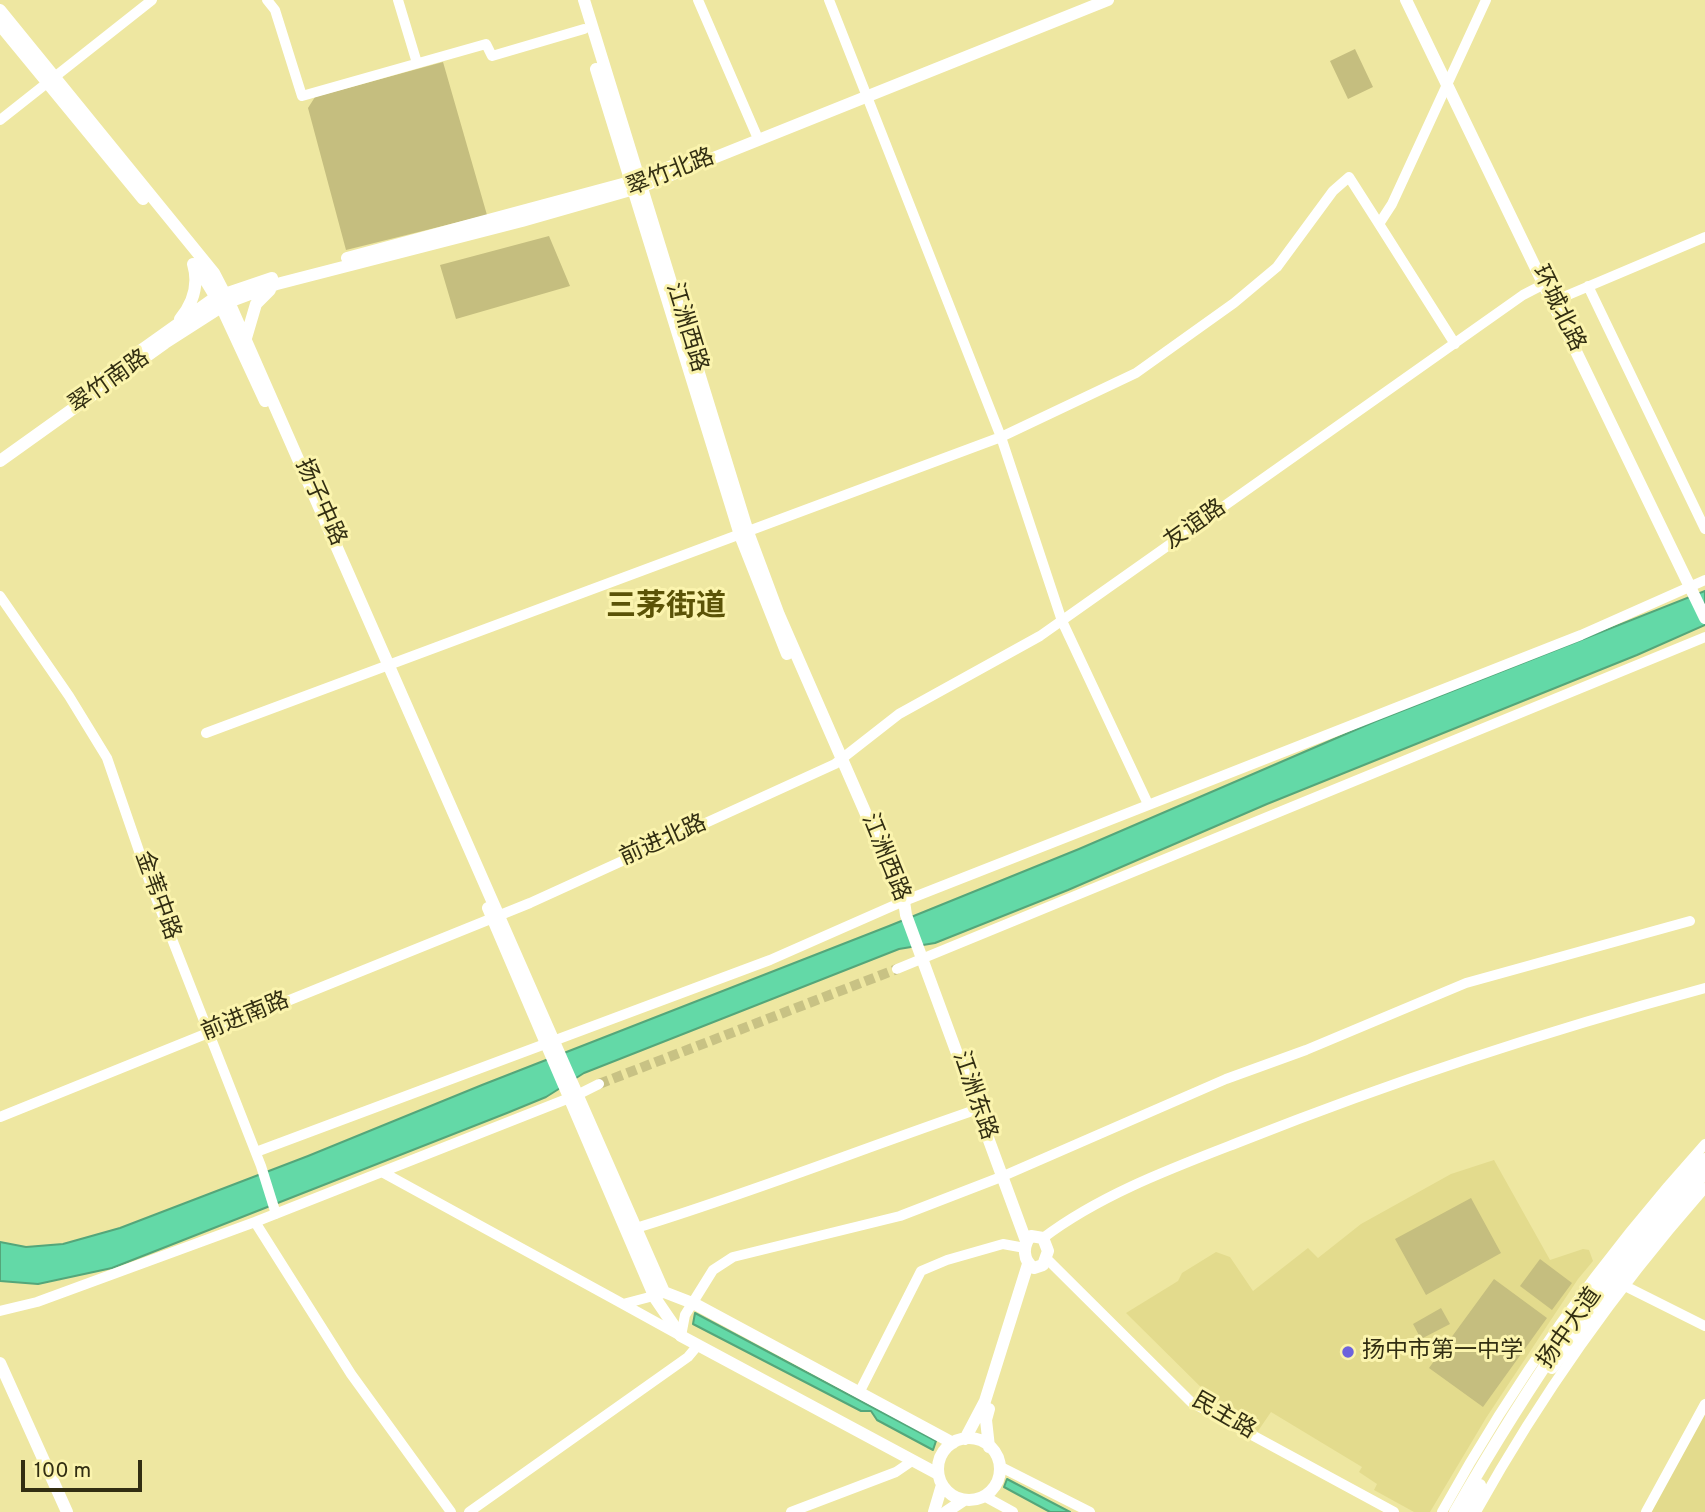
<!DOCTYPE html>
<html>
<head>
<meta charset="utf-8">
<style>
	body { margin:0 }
	#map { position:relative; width:1705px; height:1512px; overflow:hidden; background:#eee7a1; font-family:Overpass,sans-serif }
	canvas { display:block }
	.scale { position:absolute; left:21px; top:1460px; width:121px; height:32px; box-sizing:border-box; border:4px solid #322e12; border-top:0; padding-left:9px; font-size:21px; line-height:24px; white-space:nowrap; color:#322e12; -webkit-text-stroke:5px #fbf4ae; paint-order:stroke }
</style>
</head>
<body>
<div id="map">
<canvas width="1705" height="1512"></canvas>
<div class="scale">100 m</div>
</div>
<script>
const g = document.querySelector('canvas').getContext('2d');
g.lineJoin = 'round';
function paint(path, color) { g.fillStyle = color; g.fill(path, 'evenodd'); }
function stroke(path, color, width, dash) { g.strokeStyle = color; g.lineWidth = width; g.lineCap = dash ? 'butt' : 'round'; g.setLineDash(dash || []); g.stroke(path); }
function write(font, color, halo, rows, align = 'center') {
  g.font = font + ' Overpass,"Noto Sans SC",sans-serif'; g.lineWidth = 6; g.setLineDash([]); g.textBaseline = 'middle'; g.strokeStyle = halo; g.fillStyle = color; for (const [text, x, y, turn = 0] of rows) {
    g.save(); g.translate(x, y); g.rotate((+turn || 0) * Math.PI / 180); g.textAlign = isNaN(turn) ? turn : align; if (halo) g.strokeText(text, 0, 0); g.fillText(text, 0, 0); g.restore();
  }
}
const built = new Path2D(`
	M1494,1160l56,100 33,-11 6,1 4,11 -15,18 -92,139 -56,94h-16l-40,-22 3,-6 -18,-12 3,-5 -91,-55 -13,19 -35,-22 -97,-96 52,-32 4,-8 34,-21 14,5 23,34 55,-43 10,10 43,-34 90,-50z
	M1705,1410v102h-56z`);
const green = new Path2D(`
	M1355,49l18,38 -25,12 -18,-38z
	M443,62l44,153 -141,35 -38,-142 7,-11z
	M549,236l21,50 -114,33 -16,-54z
	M1471,1198l30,55 -75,42 -31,-56z
	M1540,1259l32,24 -20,27 -32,-24z
	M1494,1279l53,39 -64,89 -54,-39z
	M1441,1308l9,16 -29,15 -8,-15z`);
const water = new Path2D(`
	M1705,591v34l-68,30 -370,149 -199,86 -133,53 -36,6 -315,124 -38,24 -39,16 -395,155 -74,16 -38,-3v-39l26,5 37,-3 57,-16 188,-72 174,-71 407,-159 190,-77 297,-128z
	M695,1313l241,128 -3,9 -56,-30 -6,-9h-10l-168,-87z
	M1007,1479l63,33h-20l-46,-25z`);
const minorTunnel = new Path2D(`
	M599,1084l298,-115`);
const minor = new Path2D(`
	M267,0l8,10 27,86 184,-52 6,12 92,-27
	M398,0l19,63
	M698,0l58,134
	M829,0l172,437 61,184 86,183
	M0,120l152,-120
	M1588,286l117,243
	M1561,298l144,-61
	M1455,344l-76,-120 13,-20 94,-204
	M0,596l69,100 38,62 43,125 111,283 15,48
	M206,733l795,-296 135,-64 98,-70 43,-36 56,-76 16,-14 30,47
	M897,969l808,-332
	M0,1117l530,-214 305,-139 64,-50 141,-78 483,-341 29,-15
	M256,1152l514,-192 134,-59 677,-266 124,-55
	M382,1172l241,132 38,-10
	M255,1222l96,152 100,138
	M636,1228c115,-35 228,-80 342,-119
	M1043,1238c58,-44 132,-71 199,-97 151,-60 307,-111 463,-153
	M1047,1259l144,143 203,110
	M1621,1284l84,42
	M623,1304l58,32 4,-21 28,-45 20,-13 167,-41 101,-39 225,-98 80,-29 160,-67 224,-62
	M0,1311l37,-9 218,-80 322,-127 22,-11
	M860,1391l61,-120 26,-11 56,-16 22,4
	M999,1466l91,46
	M984,1496l29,16
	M469,1512l219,-155 10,-12
	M791,1512l105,-40 16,-11
	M1442,1512c73,-133 162,-256 263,-368
	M1476,1512c65,-117 141,-224 229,-324
	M1646,1512l59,-108`);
const major = new Path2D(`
	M584,0l164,532 31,83 125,286 2,14 120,326
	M1406,0l299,618
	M0,10l214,263 15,29 435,990 31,12 258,139
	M0,25l143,174
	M596,69l144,466 47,119
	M347,258l283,-76 52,-20
	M196,265l25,41 44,95
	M180,319c13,-16 19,-35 13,-55
	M246,338l10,-34 14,-14
	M105,376l111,-79 56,-19
	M0,461l165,-118 64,-41 48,-18 245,-63 119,-34 467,-187
	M488,908l167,390 26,38 257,138
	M1031,1236l12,2 5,13 -5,14 -9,3c-11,-7 -12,-22 -3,-32z
	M0,1363l67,149
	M1552,1368l80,-108 73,-87
	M938 1469a31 31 0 1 1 62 0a31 31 0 1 1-62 0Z
	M965,1439l20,-38 43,-137
	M989,1447l-3,-27 3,-11
	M934,1512l8,-27
	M946,1512l18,-12
	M1455,1512c72,-125 152,-246 250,-353
	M1465,1512l15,-27`);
const markers = [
	[1348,1352,7,"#6d63dd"]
];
const streetNames = [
	["翠竹北路",671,174,-21],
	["环城北路",1557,309,64],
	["江洲西路",685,328,73],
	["翠竹南路",110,383,-35],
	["扬子中路",319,503,66],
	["友谊路",1196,526,-35],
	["前进北路",664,842,-24],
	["江洲西路",884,858,68],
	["金苇中路",156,896,70],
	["前进南路",246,1018,-22],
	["江洲东路",973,1096,71],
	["扬中大道",1571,1329,-55],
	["民主路",1223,1417,30]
];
const poiNames = [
	["扬中市第一中学",1362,1352]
];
const districtNames = [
	["三茅街道",666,609]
];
paint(built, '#e3db8d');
paint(green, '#c5be7f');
paint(water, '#63d9a7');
stroke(water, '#54a67a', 2);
stroke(minorTunnel, '#c8c284', 10, [10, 5]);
stroke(minor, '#fff', 10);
stroke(major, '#fff', 12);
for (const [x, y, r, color] of markers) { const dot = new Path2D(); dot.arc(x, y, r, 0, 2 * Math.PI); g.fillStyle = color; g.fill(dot); stroke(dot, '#fbf4ae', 2.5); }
write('23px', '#322e12', '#fbf4ae', streetNames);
write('23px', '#322e12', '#fbf4ae', poiNames, 'left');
write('bold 30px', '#5b5307', '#fbf4ae', districtNames);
</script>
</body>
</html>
